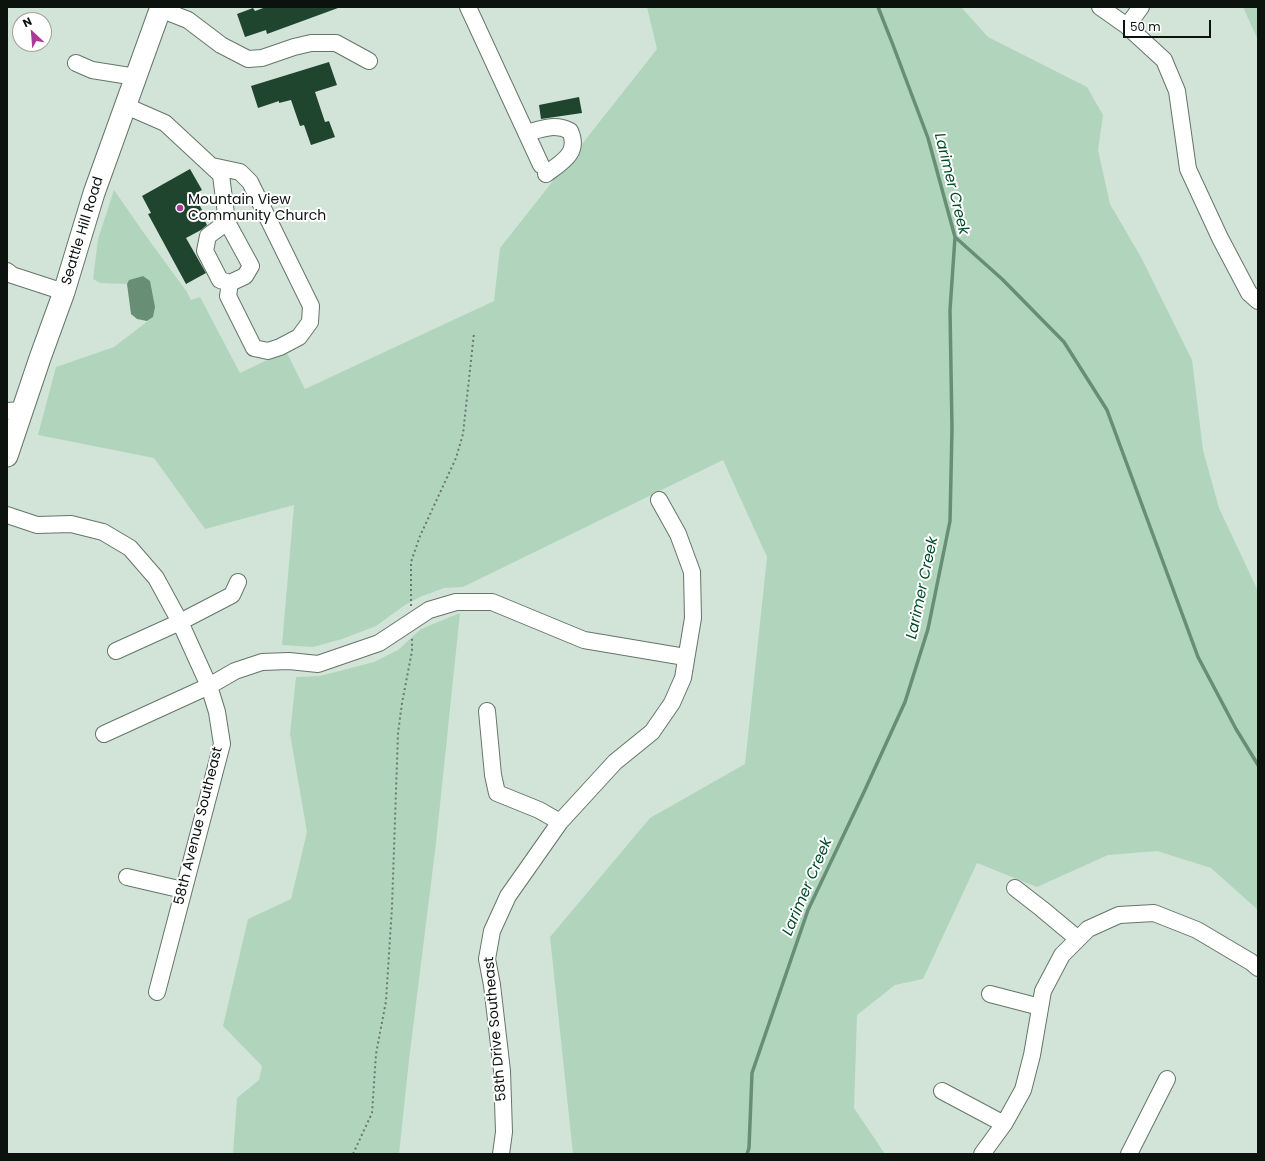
<!DOCTYPE html>
<html>
<head>
<meta charset="utf-8">
<style>
	body { margin:0 }
	#map { position:relative; width:1265px; height:1161px; overflow:hidden; background:#d2e4d7; font-family:Poppins,sans-serif }
	canvas { display:block }
	.frame { position:absolute; inset:0; border:8px solid #0c120e; pointer-events:none }
	.north { position:absolute; left:12px; top:12px; width:40px; height:40px; box-sizing:border-box; background:#fff; border:1px solid #9ea09f; border-radius:50%; rotate:334deg; font-size:11px; font-weight:700; line-height:16px; text-align:center; color:#0c120e }
	.north::after { content:''; display:block; margin:auto; width:14px; height:18px; background:#aa3a97; clip-path:polygon(50% 0,100% 100%,50% 72%,0 100%) }
	.scale { position:absolute; left:1123px; top:20px; width:88px; height:18px; box-sizing:border-box; border:2px solid #0c120e; border-top:0; padding-left:5px; font-size:12px; line-height:14px; white-space:nowrap; color:#0c120e; -webkit-text-stroke:3px #fff; paint-order:stroke }
</style>
</head>
<body>
<div id="map">
<canvas width="1265" height="1161"></canvas>
<div class="frame"></div>
<div class="north">N</div>
<div class="scale">50 m</div>
</div>
<script>
const g = document.querySelector('canvas').getContext('2d');
g.lineJoin = 'round';
function paint(path, color) { g.fillStyle = color; g.fill(path, 'evenodd'); }
function stroke(path, color, width, dash) { g.strokeStyle = color; g.lineWidth = width; g.lineCap = dash ? 'butt' : 'round'; g.setLineDash(dash || []); g.stroke(path); }
function write(font, color, halo, rows, align = 'center') {
  g.font = font + ' Poppins,sans-serif'; g.lineWidth = 4; g.setLineDash([]); g.textBaseline = 'middle'; g.strokeStyle = halo; g.fillStyle = color; for (const [text, x, y, turn = 0] of rows) {
    g.save(); g.translate(x, y); g.rotate((+turn || 0) * Math.PI / 180); g.textAlign = isNaN(turn) ? turn : align; if (halo) g.strokeText(text, 0, 0); g.fillText(text, 0, 0); g.restore();
  }
}
const green = new Path2D(`
	M647,7h314l27,30 99,50 16,28 -5,35 12,54 32,55 50,101 11,90 16,58 39,83v319l-47,-42 -54,-17 -49,4 -71,32 -60,-24 -54,116 -28,6 -38,30 -3,93 31,46h-312l-23,-217 100,-119 95,-54 22,-207 -44,-97 -260,127 -19,1 -24,9 -15,8 -29,21 -34,13 -29,8 -31,-2 12,-140 -89,24 -51,-71 -116,-23 18,-68 58,-20 39,-30 -3,-35 -7,-6 -14,4 -2,4 -27,-1 -7,-4 5,-40 16,-49 32,46 41,56 4,8 9,-3 40,76 46,-22 19,38 189,-88 6,-53 157,-199z
	M1243,7h15v33z
	M460,613l-24,230 -27,217 -10,94h-166l4,-56 22,-18 3,-14 -39,-40 25,-107 43,-20 16,-67 -17,-98 6,-57 24,-1 54,-14 24,-12 23,-21z`);
const water = new Path2D(`
	M143,276l7,5 5,26 -2,10 -6,4 -10,-2 -6,-5 -4,-30 2,-4z`);
const stream = new Path2D(`
	M955,237l47,42 62,63 43,68 91,247 38,72 22,36
	M747,1154l2,-6 3,-75 56,-163 56,-118 41,-90 23,-73 22,-108 2,-92 -2,-119 5,-73 -27,-99 -35,-93 -15,-38`);
const building = new Path2D(`
	M266,7h72v1l-71,26 -1,-4 -21,7 -8,-23 16,-6 2,3z
	M329,62l8,23 -22,7 10,30 4,-1 6,16 -24,8 -7,-20 -4,1 -9,-26 -12,3v-2l-21,7 -7,-22z
	M579,97l3,16 -41,6 -2,-14z
	M190,169l12,21 -4,2 5,10 -4,2 4,8 -2,1 6,12 -6,5 -15,8 20,35 -20,11 -38,-70 3,-1 -9,-17z`);
const path = new Path2D(`
	M411,606v-44l9,-26 36,-78 7,-24 11,-101
	M353,1154l19,-41 4,-59 10,-53 6,-94 6,-174 4,-30 10,-52v-13`);
const minor = new Path2D(`
	M468,7l73,158
	M1100,7l27,19 37,34 13,31 11,78 32,69 29,55 9,8
	M160,9l28,11 33,25 27,14 14,-1 32,-11 17,-4h25l33,18
	M1127,26l14,-19
	M76,63l16,7 44,7
	M126,106l39,17 56,52 6,47 24,44 -6,10 -15,7 -10,-3 -15,-29 3,-15 19,-14
	M527,133c14,-4 28,-10 43,-2 10,22 -8,31 -24,43
	M212,166l28,6 10,10 61,124 -1,16 -11,15 -19,10 -12,4 -14,-3 -26,-52 2,-13
	M7,271l5,4 52,17
	M7,411l15,-1
	M7,515l30,10 34,-1 32,8 27,16 26,30 24,44 29,64 8,26 5,32 -65,248
	M116,651l64,-29 52,-27 6,-13
	M487,711l6,64 4,18 42,17 21,12
	M104,734l105,-48 26,-15 27,-9 27,-1 29,3 61,-21 50,-33 27,-8h36l92,38 101,17
	M127,877l56,13
	M1015,888l27,21 36,30
	M990,994l50,13
	M942,1091l62,33
	M501,1154l3,-22 -2,-61 -10,-86 -5,-26 5,-28 16,-35 52,-74 55,-60 37,-30 20,-29 11,-25 10,-60 -1,-46 -14,-38 -19,-34
	M982,1154l22,-30 19,-34 9,-35 11,-64 19,-36 26,-26 31,-14 35,-2 43,17 54,32 7,6
	M1129,1154l38,-75`);
const major = new Path2D(`
	M7,456l33,-98 24,-66 30,-99 67,-186`);
const markers = [
	[180,208,4,"#aa3a97"]
];
const poiNames = [
	["Mountain View",188,200],
	["Community Church",188,216]
];
const streetNames = [
	["Seattle Hill Road",83,231,-73],
	["58th Avenue Southeast",199,826,-76],
	["58th Drive Southeast",496,1029,-95]
];
const waterNames = [
	["Larimer Creek",951,184,76],
	["Larimer Creek",923,588,-78],
	["Larimer Creek",808,887,-67]
];
paint(green, '#b0d5bc');
paint(water, '#688f75');
stroke(stream, '#688f75', 3.5);
paint(building, '#20452f');
stroke(minor, '#65756a', 18);
stroke(major, '#65756a', 23);
stroke(path, '#6c786f', 2, [2, 3]);
stroke(minor, '#fff', 16);
stroke(major, '#fff', 21);
for (const [x, y, r, color] of markers) { const dot = new Path2D(); dot.arc(x, y, r, 0, 2 * Math.PI); g.fillStyle = color; g.fill(dot); stroke(dot, '#fff', 1.5); }
write('14px', '#0c120e', '#fff', poiNames, 'left');
write('14px', '#0c120e', '#fff', streetNames);
write('italic 15px', '#024c2a', '#fff', waterNames);
</script>
</body>
</html>
